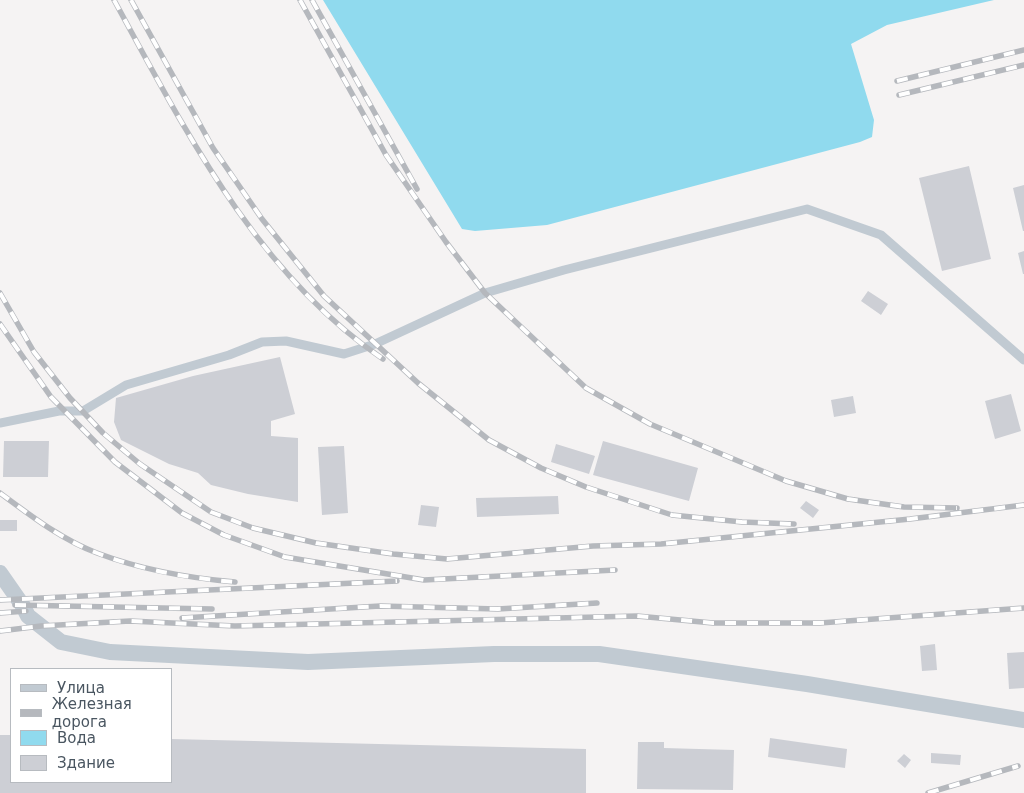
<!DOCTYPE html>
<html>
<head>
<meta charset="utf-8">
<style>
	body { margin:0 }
	#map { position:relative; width:1024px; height:793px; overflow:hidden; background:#f5f3f3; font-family:"DejaVu Sans",sans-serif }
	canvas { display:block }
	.legend { position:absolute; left:10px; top:668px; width:162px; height:115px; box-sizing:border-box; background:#fff; border:1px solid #b7bbc0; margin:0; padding:6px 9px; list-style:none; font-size:15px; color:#4a5661 }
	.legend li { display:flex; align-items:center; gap:10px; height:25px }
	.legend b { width:25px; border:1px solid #b7bbc0 }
</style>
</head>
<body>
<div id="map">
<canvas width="1024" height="793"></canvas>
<ul class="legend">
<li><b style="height:6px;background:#c1cad2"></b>Улица</li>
<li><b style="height:6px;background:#b5b8bd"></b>Железная дорога</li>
<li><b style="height:14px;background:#90daee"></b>Вода</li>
<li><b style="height:14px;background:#cdcfd5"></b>Здание</li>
</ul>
</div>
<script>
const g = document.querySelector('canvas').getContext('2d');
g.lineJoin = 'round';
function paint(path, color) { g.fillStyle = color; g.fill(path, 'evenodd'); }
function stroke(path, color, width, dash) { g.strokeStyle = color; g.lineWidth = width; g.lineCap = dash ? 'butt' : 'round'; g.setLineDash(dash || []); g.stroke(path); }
const water = new Path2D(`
	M323,0h671l-107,25 -36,19 23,76 -2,17 -12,5 -313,83 -72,6 -13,-2z`);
const building = new Path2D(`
	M969,166l22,93 -49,12 -23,-93z
	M1024,185v46h-1l-10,-43z
	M1024,251v23h-1l-5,-21z
	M868,291l20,13 -7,11 -20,-14z
	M280,357l15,57 -24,7v15l27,2v64l-50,-8 -37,-9 -13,-12 -29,-9 -48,-24 -7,-18 2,-24 77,-22z
	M1011,394l10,37 -26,8 -10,-38z
	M853,396l3,17 -22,4 -3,-17z
	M4,441h45l-1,36h-45z
	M603,441l95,27 -9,33 -96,-26z
	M556,444l39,12 -6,18 -38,-12z
	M344,446l4,67 -26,2 -4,-68z
	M558,496l1,18 -82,3 -1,-19z
	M806,501l13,9 -6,8 -13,-10z
	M421,505l18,2 -3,20 -18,-2z
	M0,520h17v11h-17z
	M935,644l2,26 -15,1 -2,-25z
	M1024,652v36l-15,1 -2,-36z
	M0,735h11v47h160v-43l415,10v44h-586z
	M770,738l77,11 -2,19 -77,-11z
	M638,742h26v6l70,2 -1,40 -96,-1z
	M931,753l30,2 -1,10 -29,-2z
	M904,754l7,6 -6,8 -8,-7z`);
const service = new Path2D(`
	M0,423l59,-12h24l43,-26 103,-30 33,-13 24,-1 58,13 31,-10 110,-51 79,-23 243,-61 74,26 143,125`);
const minor = new Path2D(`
	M0,573l23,33 5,10 33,26 49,10 198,10 186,-8h105l208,30 217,36`);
const rail = new Path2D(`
	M114,0c71,130 143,274 269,359
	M131,0l82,148 49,71 62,77 94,87 71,57 52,28 45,19 86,28 70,7 52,2
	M300,0l86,155 60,87 39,51 101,95 64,36 136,57 62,18 56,8 53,1
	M312,0l105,189
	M897,81l127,-31
	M899,95l125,-30
	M0,293l34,59 36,46 33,35 37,31 71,48 42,16 63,15 77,11 54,5 146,-13 68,-2 249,-25 114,-14
	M0,324l51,73 64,65 67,51 42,22 61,22 139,23 191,-10
	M0,493c30,22 62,47 97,60 45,17 91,25 138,29
	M0,600l397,-19
	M15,605l197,4
	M0,613l26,-2
	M182,618l198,-12 118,3 99,-6
	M0,631l41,-5 89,-5 105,5 402,-10 76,7h107l204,-15
	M928,793l90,-27`);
paint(water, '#90daee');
paint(building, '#cdcfd5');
stroke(service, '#c1cad2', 9);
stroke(minor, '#c1cad2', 16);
stroke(rail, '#b5b8bd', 5.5);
stroke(rail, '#fff', 4, [11]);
</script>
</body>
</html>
